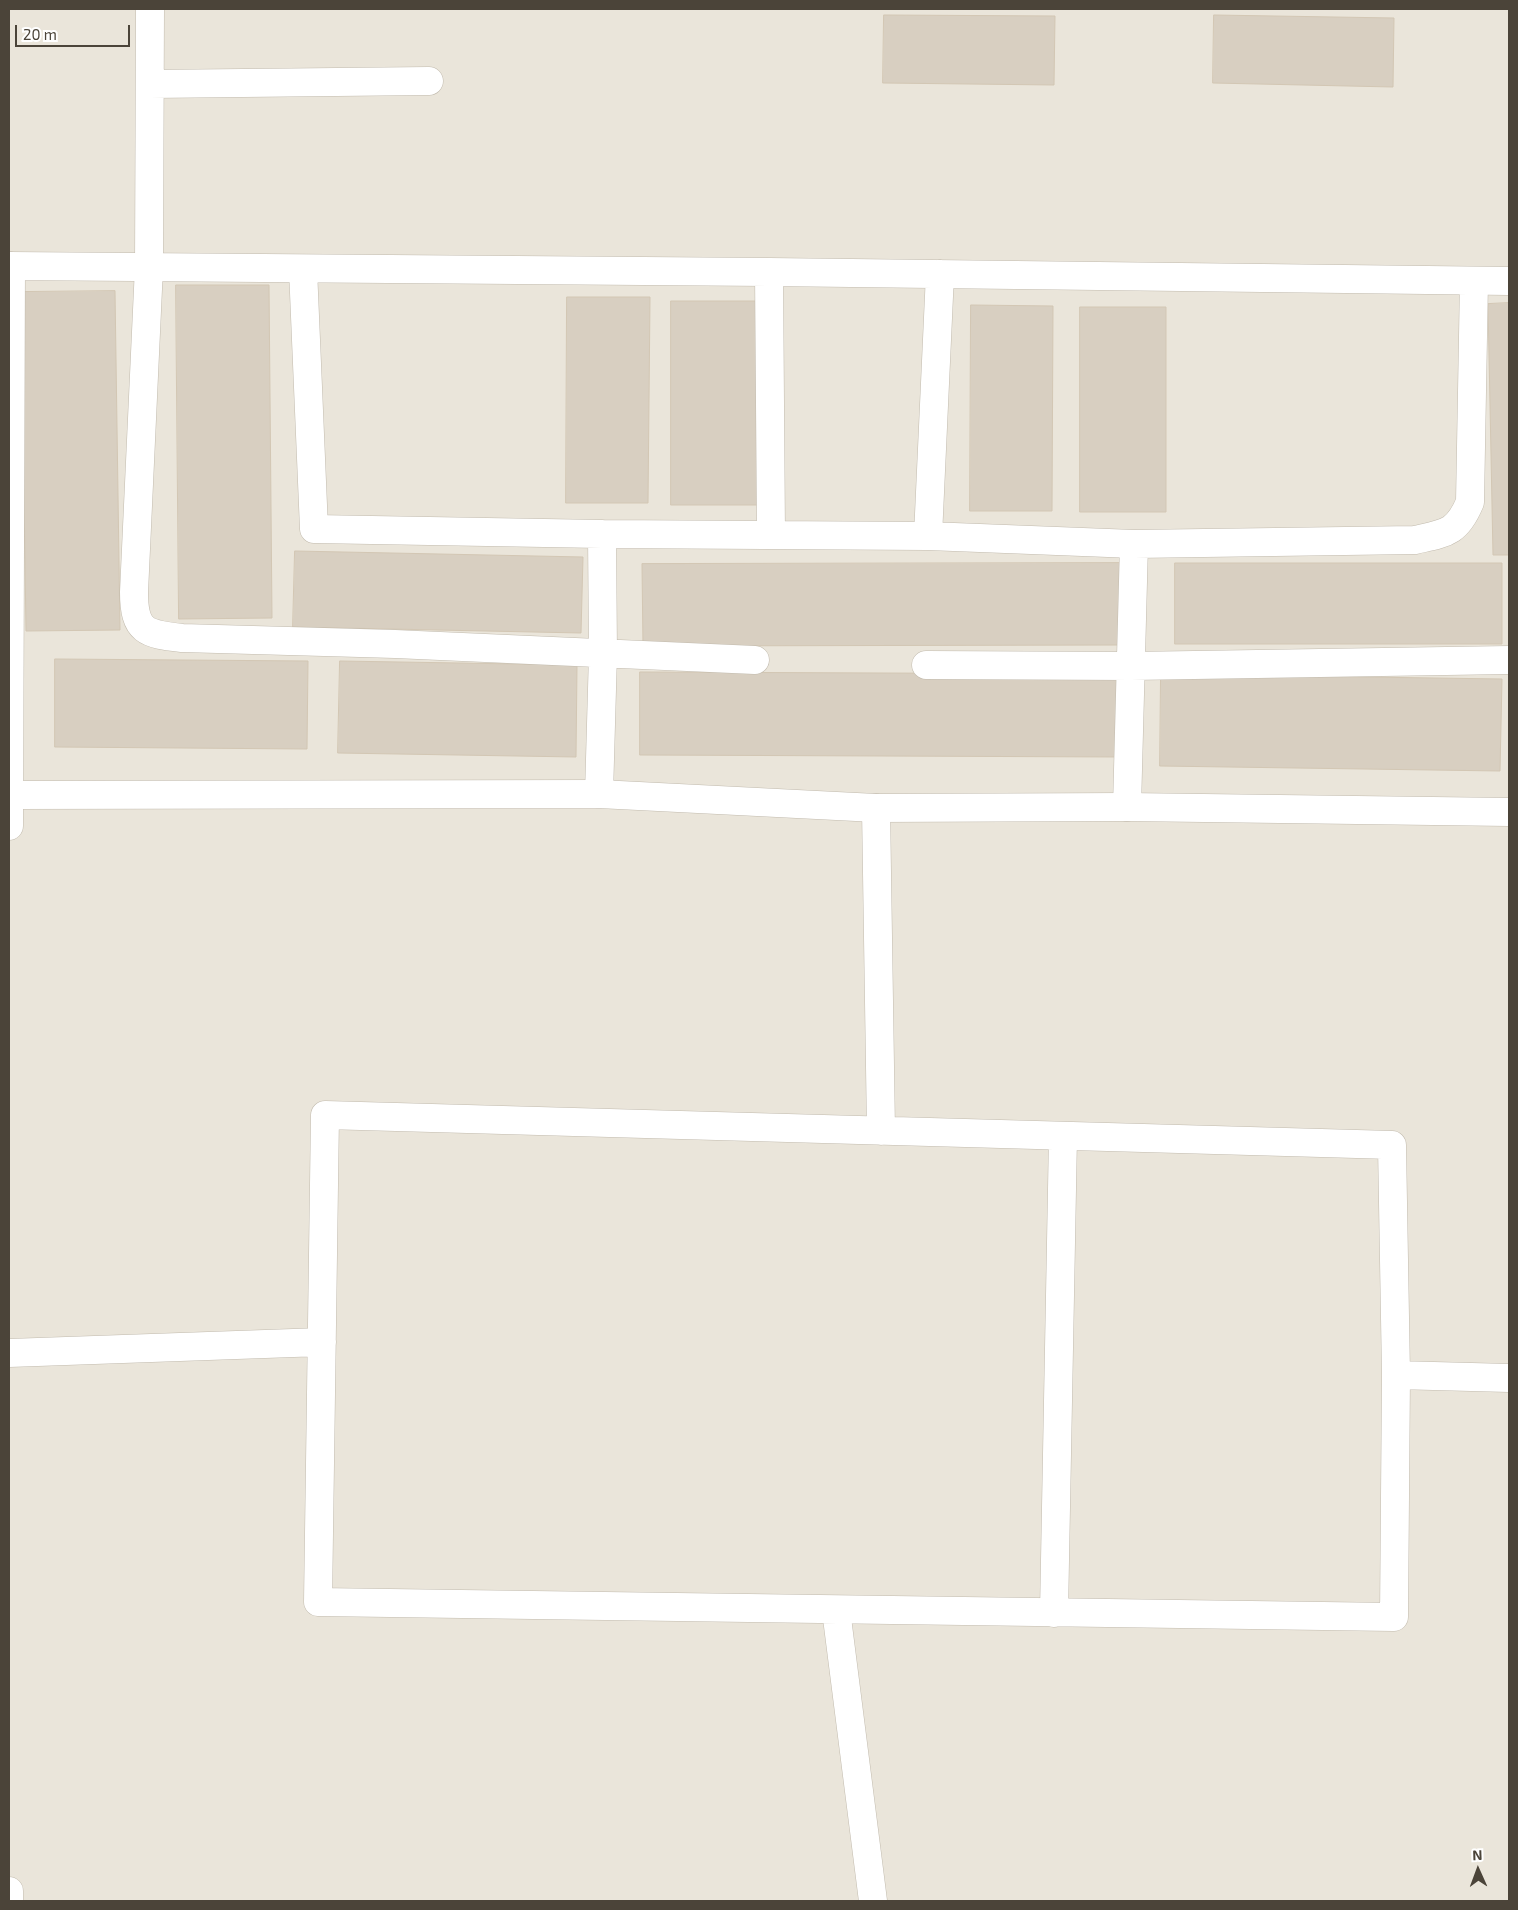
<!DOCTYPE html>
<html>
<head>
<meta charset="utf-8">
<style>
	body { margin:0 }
	#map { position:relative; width:1518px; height:1910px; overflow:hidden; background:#f6f3ec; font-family:"Exo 2",sans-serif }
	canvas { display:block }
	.frame { position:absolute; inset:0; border:10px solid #4b4439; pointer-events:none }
	.north { position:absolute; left:1453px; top:1845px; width:50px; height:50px; -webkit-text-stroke:4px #fff; paint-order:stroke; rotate:358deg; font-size:14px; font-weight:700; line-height:20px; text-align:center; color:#4b4439 }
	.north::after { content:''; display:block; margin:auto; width:18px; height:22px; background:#4b4439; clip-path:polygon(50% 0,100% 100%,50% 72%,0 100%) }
	.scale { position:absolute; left:15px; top:25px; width:115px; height:22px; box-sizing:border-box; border:2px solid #4b4439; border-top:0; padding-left:6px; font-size:15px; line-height:18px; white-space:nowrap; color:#4b4439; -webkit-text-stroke:4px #fff; paint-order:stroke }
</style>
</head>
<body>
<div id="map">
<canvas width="1518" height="1910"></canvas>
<div class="frame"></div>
<div class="north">N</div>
<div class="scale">20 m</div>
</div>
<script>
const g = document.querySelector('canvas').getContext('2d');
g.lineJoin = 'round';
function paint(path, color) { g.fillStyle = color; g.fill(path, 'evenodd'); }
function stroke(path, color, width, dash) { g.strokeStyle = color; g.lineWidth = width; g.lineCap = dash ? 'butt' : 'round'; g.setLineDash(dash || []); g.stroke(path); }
const residential = new Path2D(`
	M9,9h1500v1892h-1500z`);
const building = new Path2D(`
	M884,15l171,1 -1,69 -171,-2z
	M1214,15l180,3 -1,69 -180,-4z
	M176,285h93l3,333 -93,1z
	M115,291l5,339 -94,1 -5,-339z
	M567,297h83l-2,206h-82z
	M671,301h87v204h-87z
	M1509,303v252h-16l-5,-251z
	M971,305l82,1 -1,205h-82z
	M1080,307h86v205h-86z
	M295,551l288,6 -2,76 -288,-6z
	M1120,563v82l-477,1 -1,-82z
	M1175,563h327v81h-327z
	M55,659l253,2 -1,88 -252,-2z
	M340,661l237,4 -1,92 -238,-4z
	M640,672l481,2v83l-481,-2z
	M1161,674l341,5 -2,92 -340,-5z`);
const minor = new Path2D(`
	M150,9l-1,258 -15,325c0,40 12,42 48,46l213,6 360,16
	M150,84l279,-3
	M9,266l760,6 740,9
	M303,269l11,260 288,5 1,120 -4,140
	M769,272l2,263
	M602,534l326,2 206,8 -7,263
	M928,536l12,-262
	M1134,544l281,-4c31,-7 42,-7 55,-38l4,-221
	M926,665l205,1 378,-6
	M876,808l5,323
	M9,826l2,-560
	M325,1115l1067,30 4,230 -2,242 -1076,-15z
	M9,1353l313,-11
	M1396,1375l113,3
	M836,1610l37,291
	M1054,1613l9,-477
	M9,1891v10`);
const tertiary = new Path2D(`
	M9,795l590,-1 277,14 251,-1 382,5`);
paint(residential, '#eae5da');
paint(building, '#d8cfc1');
stroke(building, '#d3c7b4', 1);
stroke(minor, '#c2bbae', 29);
stroke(tertiary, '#c2bbae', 29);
stroke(minor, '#fff', 28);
stroke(tertiary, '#fff', 28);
</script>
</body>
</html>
